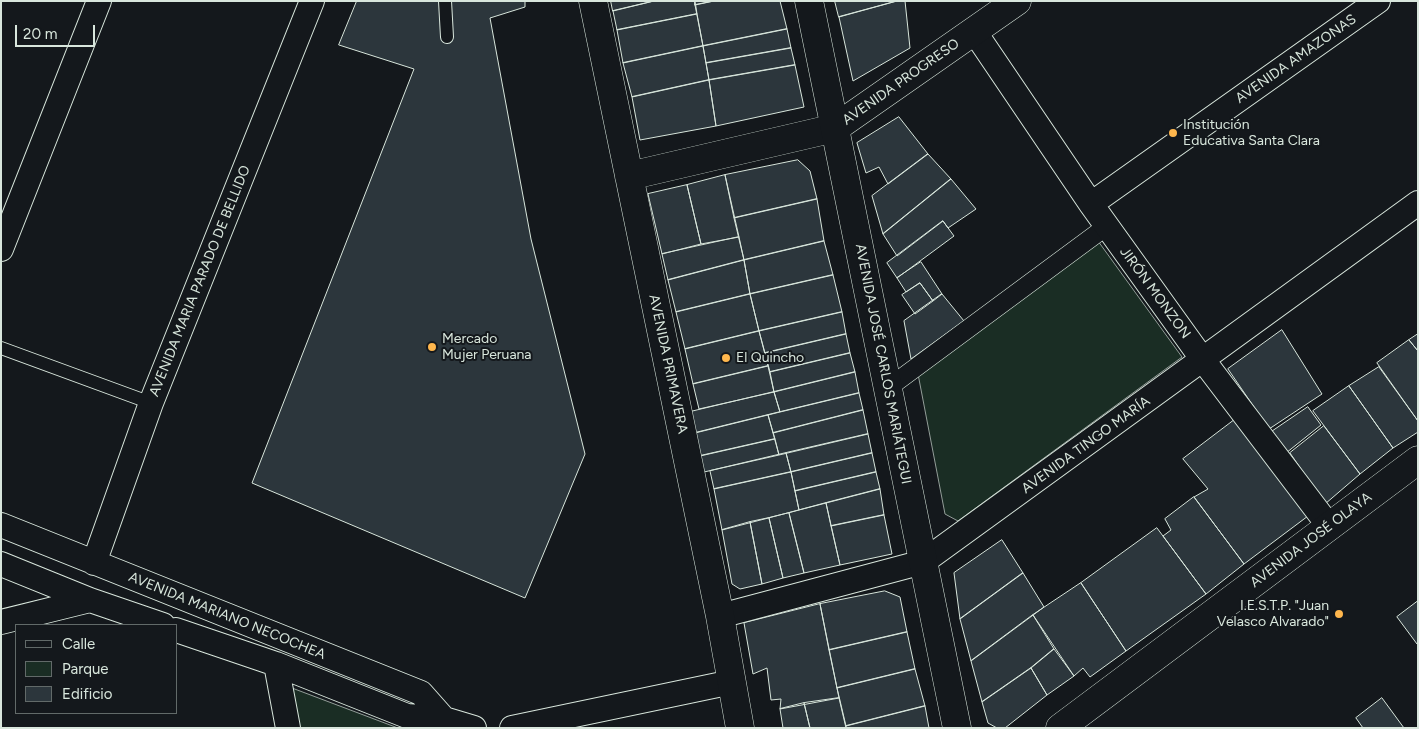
<!DOCTYPE html>
<html>
<head>
<meta charset="utf-8">
<style>
	body { margin:0 }
	#map { position:relative; width:1419px; height:729px; overflow:hidden; background:#14181c; font-family:Figtree,sans-serif }
	canvas { display:block }
	.frame { position:absolute; inset:0; border:2px solid #d8e6dc; pointer-events:none }
	.legend { position:absolute; left:15px; top:624px; width:162px; height:90px; box-sizing:border-box; background:#14181c; border:1px solid #626a69; margin:0; padding:6px 9px; list-style:none; font-size:15px; color:#d8e6dc }
	.legend li { display:flex; align-items:center; gap:10px; height:25px }
	.legend b { width:25px; border:1px solid #626a69 }
	.scale { position:absolute; left:15px; top:25px; width:80px; height:22px; box-sizing:border-box; border:2px solid #d8e6dc; border-top:0; padding-left:6px; font-size:15px; line-height:18px; white-space:nowrap; color:#d8e6dc; -webkit-text-stroke:4px #14181c; paint-order:stroke }
</style>
</head>
<body>
<div id="map">
<canvas width="1419" height="729"></canvas>
<div class="frame"></div>
<ul class="legend">
<li><b style="height:6px;background:#14181c"></b>Calle</li>
<li><b style="height:14px;background:#1a2d24"></b>Parque</li>
<li><b style="height:14px;background:#2c363c"></b>Edificio</li>
</ul>
<div class="scale">20 m</div>
</div>
<script>
const g = document.querySelector('canvas').getContext('2d');
g.lineJoin = 'round';
function paint(path, color) { g.fillStyle = color; g.fill(path, 'evenodd'); }
function stroke(path, color, width, dash) { g.strokeStyle = color; g.lineWidth = width; g.lineCap = dash ? 'butt' : 'round'; g.setLineDash(dash || []); g.stroke(path); }
function write(font, color, halo, rows, align = 'center') {
  g.font = font + ' Figtree,sans-serif'; g.lineWidth = 4; g.setLineDash([]); g.textBaseline = 'middle'; g.strokeStyle = halo; g.fillStyle = color; for (const [text, x, y, turn = 0] of rows) {
    g.save(); g.translate(x, y); g.rotate((+turn || 0) * Math.PI / 180); g.textAlign = isNaN(turn) ? turn : align; if (halo) g.strokeText(text, 0, 0); g.fillText(text, 0, 0); g.restore();
  }
}
const green = new Path2D(`
	M1098,241l84,116 -224,164 -13,-7 -27,-140z
	M292,688l106,40h-98z`);
const building = new Path2D(`
	M357,1h168v6l-35,11 41,221 54,215 -60,144 -273,-115 162,-414 -75,-24z
	M611,1h43l-41,10z
	M654,1h41l2,13 -80,16 -4,-19z
	M695,1h19l-19,4z
	M714,1h66l7,28 -84,17 -8,-41z
	M835,1h62l-58,16z
	M897,1h8l5,47 -57,33 -14,-64z
	M697,14l6,32 -80,17 -6,-33z
	M787,29l4,19 -85,15 -3,-17z
	M703,46l6,34 -77,17 -9,-34z
	M791,48l4,17 -86,15 -3,-17z
	M795,65l9,42 -88,19 -7,-46z
	M709,80l7,46 -76,14 -8,-43z
	M899,117l29,37 -40,30 -9,-17 -13,6 -9,-30z
	M928,154l23,25 -68,55 -11,-38z
	M798,160l12,11 7,28 -83,19 -9,-43z
	M725,175l14,62 -38,7 -14,-59z
	M951,179l25,30 -28,19 -5,-7 -46,35 -14,-22z
	M687,185l14,59 -39,10 -14,-60z
	M817,199l7,42 -80,19 -10,-42z
	M943,221l11,15 -57,42 -10,-15z
	M739,237l5,23 -76,20 -6,-26z
	M824,241l9,34 -83,19 -6,-34z
	M744,260l6,34 -74,18 -8,-32z
	M921,262l21,32 -9,7 -13,-18 -14,9 -9,-14z
	M833,275l9,37 -83,19 -9,-37z
	M920,283l13,18 -18,13 -13,-19z
	M750,294l9,37 -74,18 -9,-37z
	M942,294l22,27 -53,38 -7,-38z
	M842,312l4,22 -81,19 -6,-22z
	M1282,330l40,64 -53,35 -41,-60z
	M759,331l9,35 -75,18 -8,-35z
	M846,334l4,19 -80,19 -5,-19z
	M1418,334v17l-9,-11z
	M1409,340l9,11v70l-41,-58z
	M850,353l5,19 -81,20 -4,-20z
	M768,366l6,26 -75,17 -6,-25z
	M1379,367l39,54v11l-25,16 -44,-62z
	M855,372l4,21 -79,19 -6,-20z
	M1349,386l44,62 -33,26 -47,-63z
	M774,392l6,20 -85,21 -5,-21z
	M859,393l4,17 -90,23 -5,-18z
	M1308,407l13,18 -40,32 -17,-20z
	M863,410l5,24 -89,21 -6,-22z
	M768,415l7,24 -75,17 -5,-23z
	M1237,418l71,98 -64,48 -50,-67 14,-8 -25,-30z
	M1324,426l36,48 -35,30 -35,-51z
	M868,434l4,19 -81,19 -5,-19z
	M775,439l4,16 -75,17 -4,-16z
	M786,453l5,19 -77,17 -4,-18z
	M872,453l4,19 -81,19 -4,-19z
	M791,472l8,38 -77,20 -8,-41z
	M876,472l4,17 -81,21 -4,-19z
	M880,489l4,26 -53,11 -5,-23z
	M1194,497l50,67 -38,30 -43,-58 8,-6 -6,-11z
	M826,503l14,62 -36,8 -15,-60z
	M789,513l15,60 -21,5 -14,-60z
	M884,515l8,39 -52,11 -9,-39z
	M769,518l14,60 -21,6 -12,-62z
	M750,522l12,62 -22,5 -8,-5 -10,-54z
	M1157,528l49,66 -80,57 -45,-68z
	M1002,540l21,33 -63,46 -6,-46z
	M1023,573l21,34 -73,54 -11,-42z
	M1081,583l45,68 -36,26 -7,-9 -9,8 -41,-61z
	M885,591l15,6 7,35 -78,18 -9,-46z
	M1418,601v43h-1l-20,-27z
	M820,604l19,94 -59,11 1,-10 -10,1 -4,-32 -14,6 -9,-51z
	M1033,615l21,34 -23,19 -49,34 -11,-41z
	M907,632l8,37 -78,19 -8,-38z
	M1054,649l20,27 -27,19 -16,-27z
	M1031,668l16,27 -42,33h-8l-9,-5 -6,-21z
	M915,669l10,37 -79,20 -9,-38z
	M839,698l7,30h-36l-6,-25z
	M1382,698l22,30h-41l-7,-10z
	M804,703l6,25h-27l-3,-19z
	M925,706l4,22h-83v-2z`);
const service = new Path2D(`
	M445,1l2,36
	M1,348l150,55`);
const pedestrian = new Path2D(`
	M888,388l219,-162`);
const minor = new Path2D(`
	M974,31l117,173 112,156 126,166
	M1091,204l287,-203
	M1,249l98,-248
	M1,525l420,168 23,26
	M94,563l57,-160 161,-402
	M1,564l89,36 73,25
	M720,616l203,-54 495,-359
	M1,622l89,-22
	M176,630l100,34 131,52 37,3 30,9
	M276,664l12,64
	M512,728l220,-46`);
const tertiary = new Path2D(`
	M593,1l127,615 20,112
	M629,176l206,-48 182,-127
	M1060,728l358,-268`);
const secondary = new Path2D(`
	M809,1l148,727`);
const markers = [
	[1173,133,5,"#ffb74d"],
	[432,347,5,"#ffb74d"],
	[726,358,5,"#ffb74d"],
	[1339,614,5,"#ffb74d"]
];
const streetNames = [
	["AVENIDA AMAZONAS",1296,59,-35],
	["AVENIDA PROGRESO",901,82,-35],
	["AVENIDA MARIA PARADO DE BELLIDO",200,281,-68],
	["JIRÓN MONZON",1155,293,54],
	["AVENIDA PRIMAVERA",668,364,78],
	["AVENIDA JOSÉ CARLOS MARIÁTEGUI",883,364,79],
	["AVENIDA TINGO MARÍA",1086,445,-36],
	["AVENIDA JOSÉ OLAYA",1311,540,-37],
	["AVENIDA MARIANO NECOCHEA",227,616,22]
];
const poiNames = [
	["Institución",1183,125],
	["Educativa Santa Clara",1183,141],
	["Mercado",442,339],
	["Mujer Peruana",442,355],
	["El Quincho",736,358],
	["I.E.S.T.P. \"Juan",1329,606,"right"],
	["Velasco Alvarado\"",1329,622,"right"]
];
paint(green, '#1a2d24');
stroke(green, '#939e99', 1);
paint(building, '#2c363c');
stroke(building, '#d8e6dc', 1);
stroke(service, '#d8e6dc', 14);
stroke(pedestrian, '#d8e6dc', 19);
stroke(minor, '#d8e6dc', 26);
stroke(tertiary, '#d8e6dc', 29);
stroke(secondary, '#d8e6dc', 29);
stroke(service, '#14181c', 12);
stroke(pedestrian, '#14181c', 18);
stroke(minor, '#14181c', 24);
stroke(tertiary, '#14181c', 28);
stroke(secondary, '#14181c', 28);
for (const [x, y, r, color] of markers) { const dot = new Path2D(); dot.arc(x, y, r, 0, 2 * Math.PI); g.fillStyle = color; g.fill(dot); stroke(dot, '#14181c', 2); }
write('14px', '#d8e6dc', '#14181c', streetNames);
write('14px', '#d8e6dc', '#14181c', poiNames, 'left');
</script>
</body>
</html>
